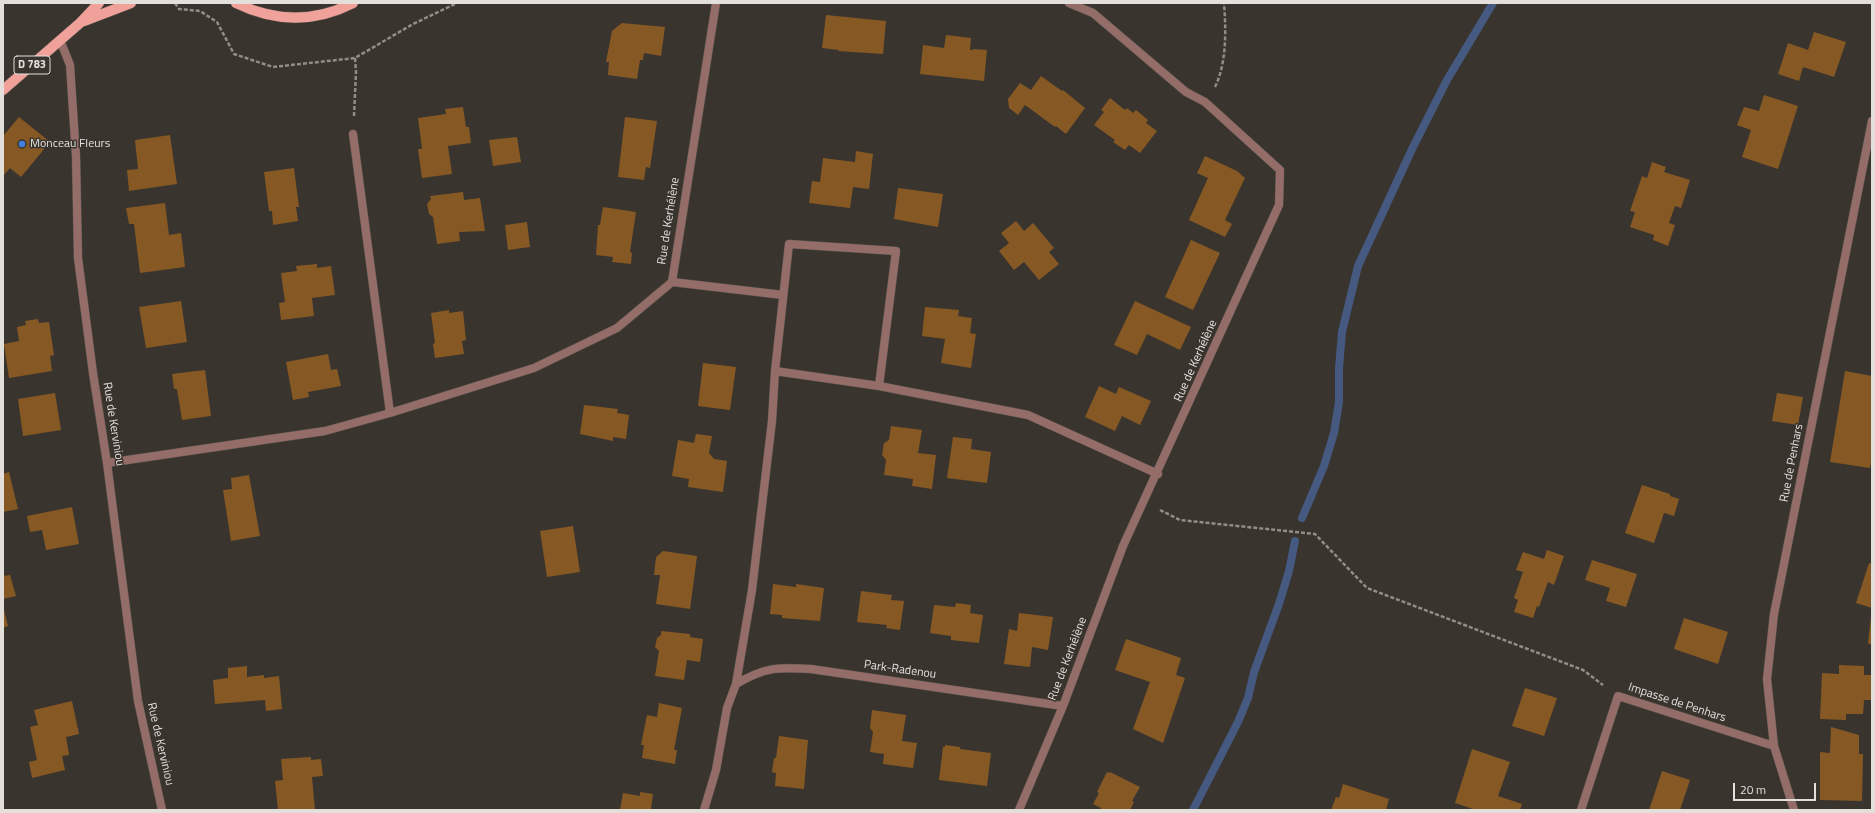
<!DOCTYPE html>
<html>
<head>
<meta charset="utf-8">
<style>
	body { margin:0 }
	#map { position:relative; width:1875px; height:813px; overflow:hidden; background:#3a342e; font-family:"Titillium Web",sans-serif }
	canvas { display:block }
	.frame { position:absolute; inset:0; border:4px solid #e3dfdb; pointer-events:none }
	.scale { position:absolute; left:1733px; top:783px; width:83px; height:18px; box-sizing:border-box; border:2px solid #e3dfdb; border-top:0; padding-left:5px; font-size:12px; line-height:14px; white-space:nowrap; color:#e3dfdb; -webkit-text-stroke:3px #3a342e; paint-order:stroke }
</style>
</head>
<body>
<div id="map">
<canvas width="1875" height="813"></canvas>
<div class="frame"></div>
<div class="scale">20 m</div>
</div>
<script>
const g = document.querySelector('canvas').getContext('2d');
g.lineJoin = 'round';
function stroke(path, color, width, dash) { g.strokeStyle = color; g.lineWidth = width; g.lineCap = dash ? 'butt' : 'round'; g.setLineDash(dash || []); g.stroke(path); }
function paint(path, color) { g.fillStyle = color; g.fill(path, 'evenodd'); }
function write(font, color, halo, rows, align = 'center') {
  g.font = font + ' "Titillium Web",sans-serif'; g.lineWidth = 3; g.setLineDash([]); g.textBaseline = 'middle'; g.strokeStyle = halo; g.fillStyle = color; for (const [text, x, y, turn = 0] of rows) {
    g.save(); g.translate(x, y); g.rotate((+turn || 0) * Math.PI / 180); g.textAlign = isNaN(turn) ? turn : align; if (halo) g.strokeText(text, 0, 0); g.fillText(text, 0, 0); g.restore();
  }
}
const stream = new Path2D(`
	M1302,518l22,-52 10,-33 5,-31v-34l3,-36 16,-66 55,-119 34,-67 46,-77
	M1193,810l45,-88 10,-24 6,-26 25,-68 10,-33 6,-30`);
const building = new Path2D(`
	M826,15l60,6 -3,33 -45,-3 1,-1 -17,-2z
	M622,23l43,4 -4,29 -17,-3 -1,7h-3l-3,19 -29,-4 1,-13h-3l6,-31z
	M1814,32l32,10 -12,35 -31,-10 -4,14 -21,-7 10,-31 20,7z
	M946,35l25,3 -1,12h3v-1l14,1 -3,31 -64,-7 3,-29 21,3z
	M1041,76l21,15 1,-1 22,18 -19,26 -10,-8 -1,1 -30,-22 -7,10 -9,-7 -1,-9 12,-16 11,7z
	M1764,95l34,11 -20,63 -36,-12 9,-27 -14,-5 7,-18 15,4z
	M1110,98l15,12 2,-2 6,5 3,-3 12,10 -2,3 11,8 -17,22 -11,-8 -4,5 -12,-8 2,-2 -21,-15 10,-13 -3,-2z
	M463,107l3,20h3l2,16 -23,3 4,28 -30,4 -4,-29h4l-4,-31 28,-4 -1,-5z
	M19,117l31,25 -29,35 -11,-9 -7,8v-40z
	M625,117l32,4 -7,47 -4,-1 -2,13 -26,-3z
	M170,135l7,49 -48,7 -2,-21 11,-1 -3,-29z
	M517,137l4,25 -28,4 -4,-26z
	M856,151l17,3 -4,35 -16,-2 -3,21 -41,-5 3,-22 8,1 3,-24 32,4z
	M1205,156l32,15 8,7 -20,42 7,4 -7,13 -36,-17 19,-42 -11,-5z
	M1652,162l14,5 -2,5 26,8 -9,28 -6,-2 -6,17 6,2 -7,21 -15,-6 1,-5 -24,-8 5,-15 -5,-1 12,-35 5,2z
	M294,168l5,39h-3l2,14 -25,4 -1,-14h-3l-5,-39z
	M898,188l45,6 -5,33 -44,-8z
	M463,192l1,8 16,-2 5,33 -26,1 1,9 -23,3 -4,-27 -4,-3 -2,-10 4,-5 -1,-3z
	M165,203l4,32 12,-2 4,34 -45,6 -6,-49h-5l-3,-16z
	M603,207l33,5 -6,40 2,1 -1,11 -19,-2 1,-5 -17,-2 2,-30h2z
	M1016,221l8,10 9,-8 21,25 -5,4 10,12 -20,16 -15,-18 -10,8 -15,-19 10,-8 -8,-10z
	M527,222l3,25 -22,3 -3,-25z
	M1191,240l29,13 -27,57 -28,-13z
	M317,264v4l14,-2 4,29 -23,3 2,18 -33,4 -2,-17 6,-1 -4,-29 16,-2 -1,-5z
	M181,301l6,41 -41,6 -7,-41z
	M1135,301l56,26 -11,23 -33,-16 -10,21 -23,-10z
	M925,307l34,3 -1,6 14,2 -2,15 6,1 -5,34 -30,-5 4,-24 -23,-3z
	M449,310v3l14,-2 3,29 -4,1 2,13 -29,4 -2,-14 2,-1 -4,-30z
	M38,319l1,4 10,-1 5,33 -4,1 2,15 -43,7 -5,-34 15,-3 -2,-14 9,-2 -1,-4z
	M328,354l3,16 6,-1 4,17 -33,6 1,5 -16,3 -7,-38z
	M703,363l33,4 -6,43 -32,-4z
	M205,370l6,46 -29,4 -5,-31h-3l-2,-15z
	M1845,371l27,5v81l-2,11 -40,-6z
	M1099,386l17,8 3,-7 32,14 -11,24 -18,-9 -7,15 -30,-14z
	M55,393l6,37 -38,6 -5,-37z
	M1777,393l26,4 -5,28 -26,-4z
	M584,405l34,4 -1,4 12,2 -3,24 -13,-2v4l-33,-7z
	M891,426l31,4 -4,23 18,2 -4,34 -20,-3 1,-7 -29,-4 2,-15 -4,-5 2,-12 5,-3z
	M696,434l16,2 -3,17 5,6 13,2 -4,31 -35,-5 1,-8 -17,-3 6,-36 16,3z
	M953,437l19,2 -1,10 20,3 -4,31 -40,-5z
	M9,472l9,37 -15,3v-38z
	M249,475l11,61 -29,5 -8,-51 9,-1 -1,-11z
	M1642,485l28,9v2l9,3 -5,17 -10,-3 -10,30 -29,-10z
	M72,507l7,37 -33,6 -4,-20 -12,2 -3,-16z
	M573,526l7,46 -33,5 -7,-46z
	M1547,550l17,6 -10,29 -6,-3 -9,25 -2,-1 -4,12 -19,-6 4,-12 -4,-2 9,-26 -7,-2 7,-18 21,7z
	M663,551l34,5 -7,53 -34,-5 4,-29h-6l2,-18z
	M1592,560l45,14 -11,33 -20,-6 4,-13 -25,-8z
	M1869,563l3,1v44l-16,-5z
	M10,575l6,21 -13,3v-23z
	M773,584l23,3v-3l28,4 -4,33 -38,-3v-3l-12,-1z
	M861,591l31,4 -1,5 13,1 -4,29 -14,-2 1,-3 -30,-3z
	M956,603l15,2 -1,8 13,2 -4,28 -28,-3v-4l-21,-3 4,-28 21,2z
	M3,606l5,20 -5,2z
	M1019,613l34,4 -5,33 -16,-3 -2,20 -26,-3 5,-35 8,2z
	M1871,617h1v28l-4,-2z
	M1684,618l44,14 -10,32 -44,-15z
	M661,631l29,3v3l13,2 -3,23 -13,-2 -3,20 -29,-4 4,-25 -4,-4 2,-9 4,-3z
	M1126,639l55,19 -5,17 9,3 -22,65 -30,-14 17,-47 -35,-12z
	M1839,665l25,1v9h8v25h-8l-1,14h-17v6l-26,-1 2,-46 17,1z
	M247,666v11l17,-2v3l15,-2 3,33 -16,2 -1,-11 -50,4 -2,-24 15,-2v-10z
	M1525,688l32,10 -13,38 -32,-10z
	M72,701l7,33 -13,3 3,18 -7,1 3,14 -33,8 -3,-16 8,-2 -7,-33 8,-2 -4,-15z
	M659,703l23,5 -8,42h3l-2,14 -33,-6 2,-13h-3l6,-30 10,2z
	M872,710l34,5 -4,26 15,2 -4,25 -30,-4 1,-10 -14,-2 3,-20 -3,-4z
	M1831,727l28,8v19h4l-1,47 -42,-1v-48l10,1z
	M779,736l29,4 -4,49 -29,-3 1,-13 -4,-1 2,-14h2z
	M945,745l15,2v2l31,4 -4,33 -48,-6 4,-33h2z
	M1472,749l38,13 -12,34 24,8 -2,6h-44l-21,-7z
	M311,757v3l10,-1 2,17 -11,1 3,33h-37l-3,-29 8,-1 -2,-21z
	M1662,771l28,9 -10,30h-31z
	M1107,772l2,1 1,-1 30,15 -8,14 2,1 -4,8h-30l1,-2 -8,-4 6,-11 -2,-1z
	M1343,784l46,15 -3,11h-55l5,-13 3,1z
	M640,792l13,2 -2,15 2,1h-33l3,-17 17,3z`);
const path = new Path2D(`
	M175,3l4,6 21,2 17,11 17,32 39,13 82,-9 58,-34 44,-21
	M1215,87c12,-25 11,-57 9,-84
	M354,116l2,-44 -1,-14
	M1160,510l20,10 135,14 52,54 216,82 20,15`);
const minor = new Path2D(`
	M60,40l10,25 6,91 2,102 15,115 14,90 31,238 24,109
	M353,134l37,279
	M789,244l107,7 -17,135 -104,-15z
	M672,282l111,13
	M879,386l149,29 130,59
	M107,463l218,-32 65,-18 144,-45 83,-40 55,-46 44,-279
	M736,684c29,-17 42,-17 75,-15l252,37
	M704,810l12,-40 11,-62 9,-24 16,-94 20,-169 3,-50
	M1019,810l44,-104 60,-160 156,-341 1,-35 -75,-68 -19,-10 -93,-79 -24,-10
	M1581,810l37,-114 156,50
	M1794,810l-20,-64 -7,-67 7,-65 98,-493`);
const primary = new Path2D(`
	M236,3c39,19 78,20 117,0
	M84,21l47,-18
	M3,90l77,-67 19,-20`);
const markers = [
	[22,144,4,"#3f7fe0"]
];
const shields = [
	[32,65,36]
];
const shieldNames = [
	["D 783",32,65]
];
const poiNames = [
	["Monceau Fleurs",30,144]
];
const streetNames = [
	["Rue de Kerhélène",669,221,-81],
	["Rue de Kerhélène",1196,361,-66],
	["Rue de Kerviniou",113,424,81],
	["Rue de Penhars",1792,463,-79],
	["Rue de Kerhélène",1068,659,-69],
	["Park-Radenou",900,670,8],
	["Impasse de Penhars",1677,703,18],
	["Rue de Kerviniou",160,744,77]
];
stroke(stream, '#455981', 8);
paint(building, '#865924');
stroke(minor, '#58534d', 9);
stroke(primary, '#58534d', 11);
stroke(path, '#928d88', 2.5, [4, 2]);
stroke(minor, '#946c68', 8);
stroke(primary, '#f0a19a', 10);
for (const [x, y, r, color] of markers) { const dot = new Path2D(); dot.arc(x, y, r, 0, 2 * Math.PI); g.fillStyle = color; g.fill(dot); stroke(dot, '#3a342e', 1.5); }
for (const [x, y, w] of shields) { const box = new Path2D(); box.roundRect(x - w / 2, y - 9, w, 18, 3); g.fillStyle = '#3a342e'; g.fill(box); stroke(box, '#e3dfdb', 1); }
write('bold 11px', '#e3dfdb', null, shieldNames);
write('12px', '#e3dfdb', '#3a342e', poiNames, 'left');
write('12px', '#e3dfdb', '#3a342e', streetNames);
</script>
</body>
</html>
